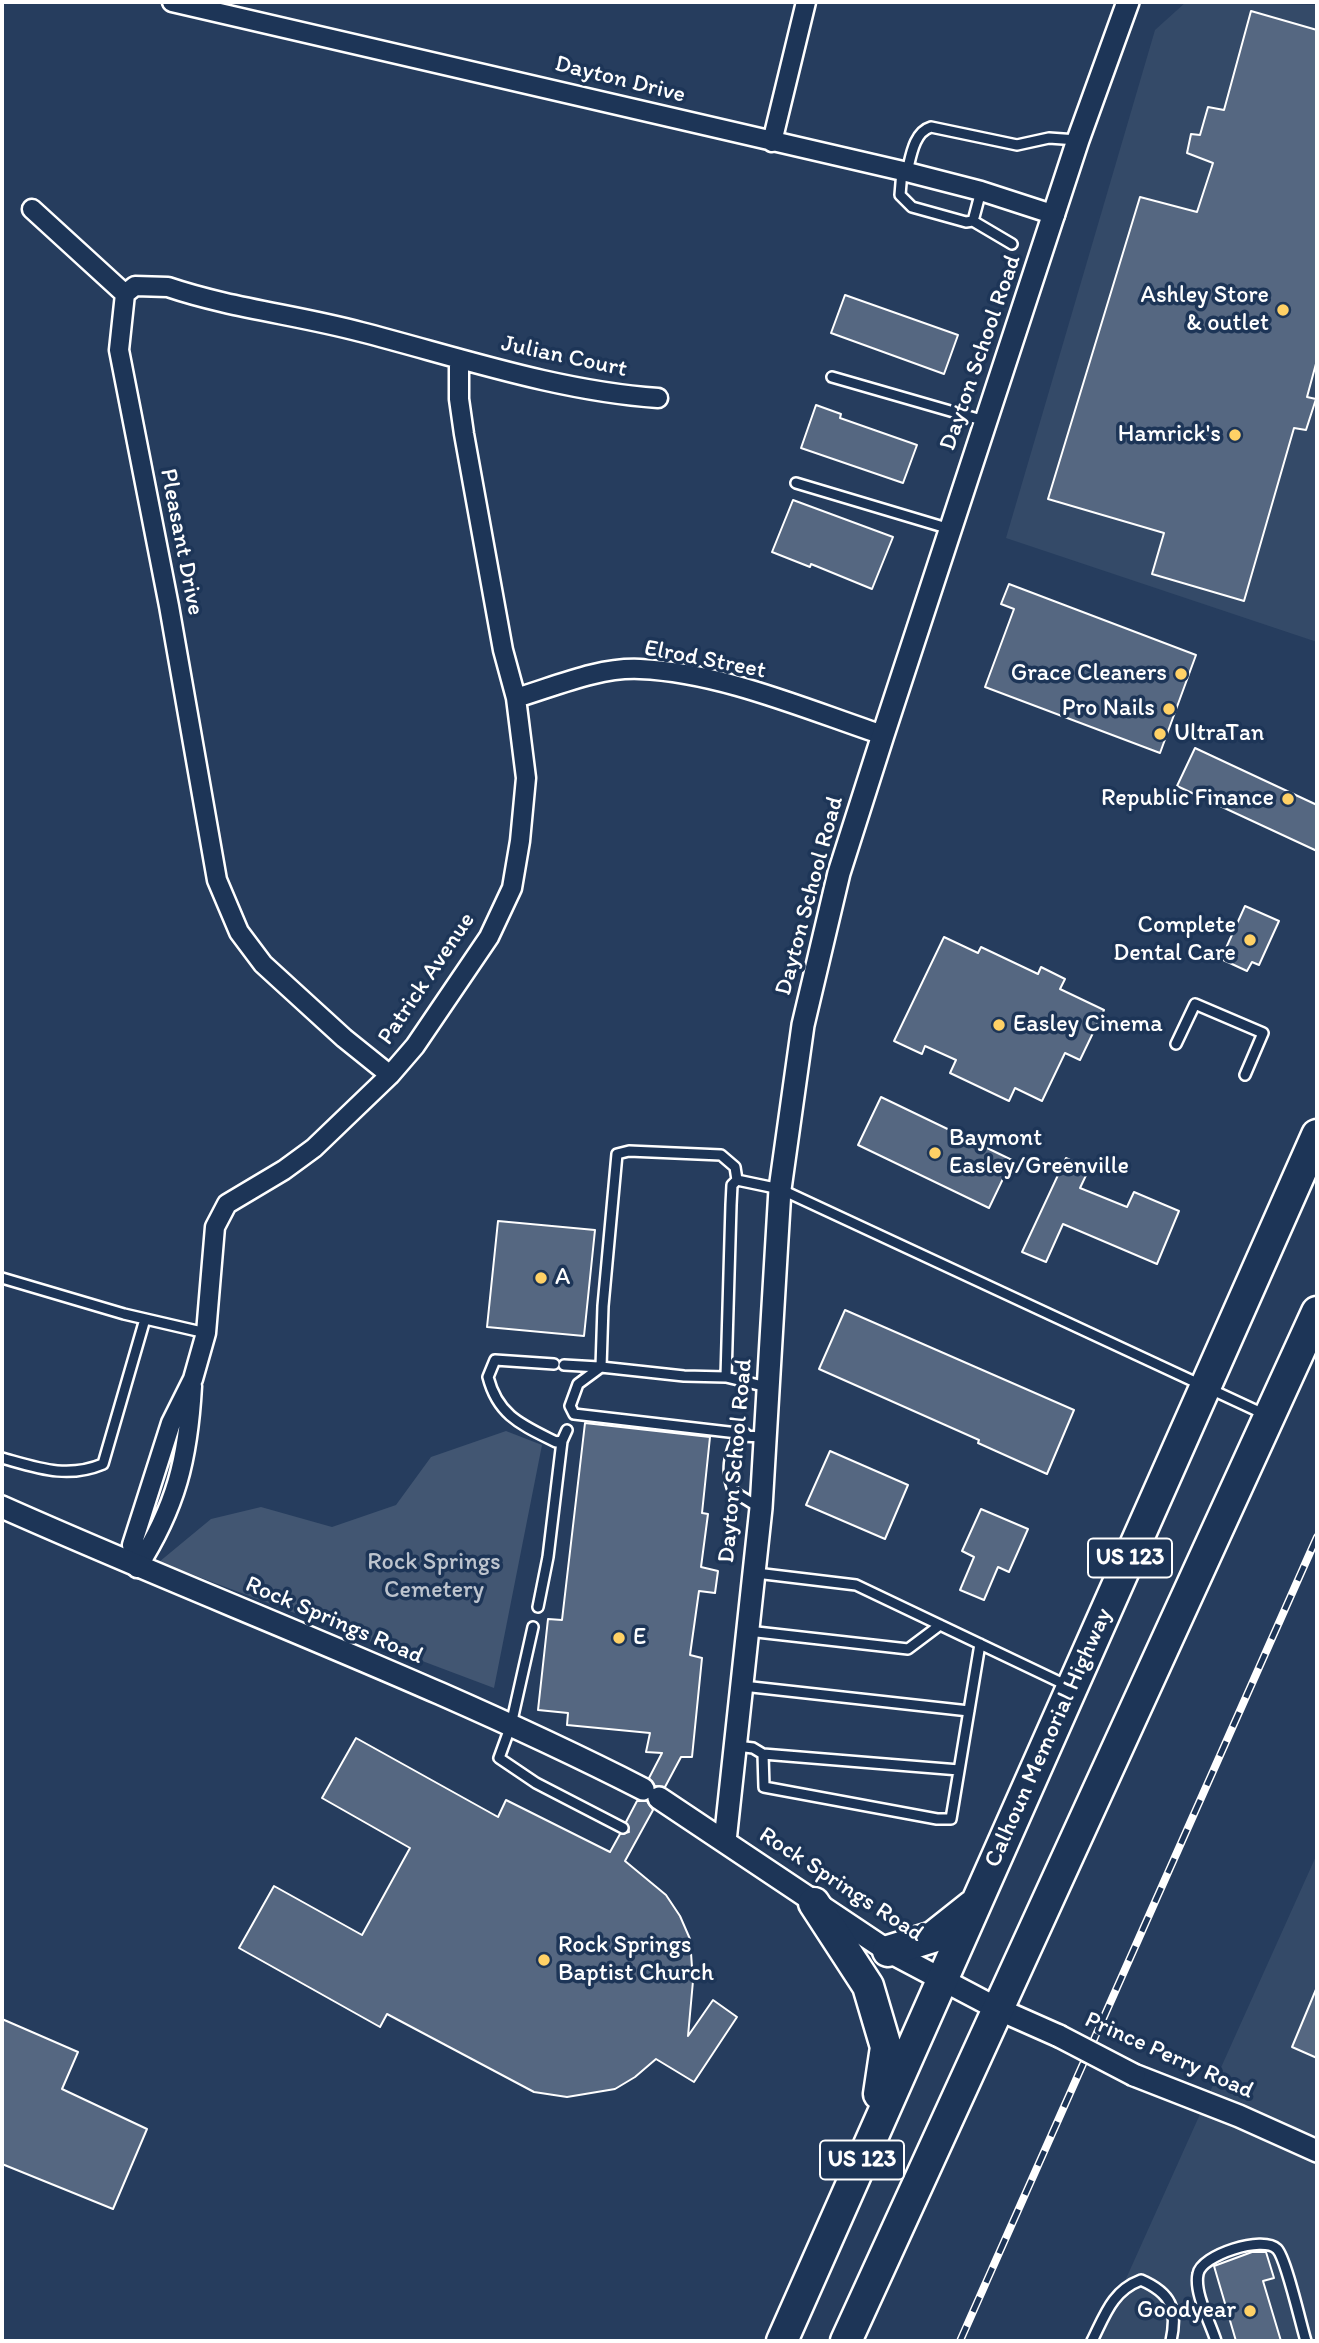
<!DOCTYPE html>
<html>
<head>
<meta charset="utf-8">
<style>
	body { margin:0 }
	#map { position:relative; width:1319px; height:2343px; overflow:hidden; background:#263d5e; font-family:Itim,sans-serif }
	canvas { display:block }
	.frame { position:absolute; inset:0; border:4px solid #fff; pointer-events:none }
</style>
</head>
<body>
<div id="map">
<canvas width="1319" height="2343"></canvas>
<div class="frame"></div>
</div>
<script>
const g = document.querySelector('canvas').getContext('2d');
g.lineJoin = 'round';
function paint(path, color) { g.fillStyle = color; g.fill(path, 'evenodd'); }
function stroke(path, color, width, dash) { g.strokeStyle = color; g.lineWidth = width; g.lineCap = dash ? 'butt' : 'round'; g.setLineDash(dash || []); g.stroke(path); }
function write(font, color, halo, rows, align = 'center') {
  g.font = font + ' Itim,sans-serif'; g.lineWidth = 7; g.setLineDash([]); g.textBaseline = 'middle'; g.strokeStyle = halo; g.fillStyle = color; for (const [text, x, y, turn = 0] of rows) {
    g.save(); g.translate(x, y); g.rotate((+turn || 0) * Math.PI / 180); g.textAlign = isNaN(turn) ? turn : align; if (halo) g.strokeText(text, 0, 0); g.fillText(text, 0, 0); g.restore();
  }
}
const built = new Path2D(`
	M1186,2l131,3v637l-311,-104 149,-508z
	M1317,1854v487h-219z`);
const green = new Path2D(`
	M506,1431l36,14 -48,243 -335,-126 52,-43 50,-12 71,20 64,-22 35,-48z`);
const building = new Path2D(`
	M1251,11l66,19v330l-10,37 9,2 -10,31 -12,-2 -50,173 -92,-27 12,-41 -116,-34 92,-302 57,15 16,-49 -26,-10 4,-19 9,1 8,-28 16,3z
	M845,295l113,40 -14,39 -113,-41z
	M816,405l25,9 -1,4 77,27 -14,38 -102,-35z
	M793,500l100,37 -21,52 -61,-25 -1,3 -38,-15z
	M1009,584l187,71 -36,98 -175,-66 29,-78 -13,-5z
	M1195,748l122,57v46l-140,-65z
	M1245,906l34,15 -20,44 -7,-3 -5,9 -26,-12z
	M944,937l34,16 3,-6 57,27 3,-7 24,12 -5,10 44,21 -24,50 -15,-7 -23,48 -27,-13 -6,13 -59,-28 6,-13 -31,-14 -3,8 -28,-13z
	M881,1097l131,63 -23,48 -131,-63z
	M1066,1158l23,11 -9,19 47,19 7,-15 45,19 -22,53 -94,-40 -17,38 -24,-10z
	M498,1221l97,9 -11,106 -97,-9z
	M845,1310l229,100 -27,64 -69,-31 1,-3 -160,-71z
	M585,1423l125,14 -8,76 6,1 -7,53 17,4 -3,22 -16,-2 -9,64 12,3 -10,99h-11l-16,30 -10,-1 -6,-8 13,-25 -16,-1 4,-19 -83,-8 1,-12 -30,-3 10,-91 14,1z
	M830,1451l78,34 -23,54 -79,-34z
	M981,1509l47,20 -19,43 -11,-5 -14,33 -24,-10 14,-33 -12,-6z
	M356,1738l142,79 8,-17 104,52 10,-18 9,-2 -3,-10 11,-21h10l6,9 -28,51 41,34 14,21 10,23 3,42 -5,55 25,-36 24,17 -43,65 -38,-23 -21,18 -20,12 -48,8 -33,-5 -147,-78 -7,13 -141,-79 35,-62 88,49 48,-87 -88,-50z
	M1317,1987v71l-25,-11z
	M2,2019l76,33 -16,37 85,40 -34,80 -111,-45z
	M1252,2252h14l8,26 -11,3 18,60h-45l-22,-75z`);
const service = new Path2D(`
	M902,171l-2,24 12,12 54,15 7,-1 8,-30
	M907,172c4,-16 7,-40 24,-45l86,18 32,-7 28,2
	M973,221l39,23
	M832,377l153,44
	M796,483l154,46
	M1176,1044l19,-40 68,29 -18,42
	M2,1278l122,36 82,19
	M554,1364l-59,-4 -7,17c10,39 34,48 68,65l6,-1 5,-11
	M564,1365l35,2
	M601,1367l-23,17 -8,22 4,8 172,20
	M726,1377l-42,-1 -83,-9 2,-61 14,-152 12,-3 92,4 14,12 2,13
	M767,1387l-41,-10 5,-172 1,-20 5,-5 43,9 486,226
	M2,1458c36,10 65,21 101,6l42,-145
	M760,1508l-26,-16c-8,-16 -6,-42 6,-56l25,1
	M756,1573l100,12 212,101
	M538,1607l10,-50 14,-116
	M533,1627l-22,98 -12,33 37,25 87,45
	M748,1631l160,18 32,-24
	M743,1686l226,25
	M737,1746l16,2 10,6 1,33 173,32h14l29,-175
	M763,1754l196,16
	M1092,2341c13,-26 20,-50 49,-61 30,13 37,29 30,61
	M1216,2341c-6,-19 -22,-48 -18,-67 3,-19 65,-39 79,-25 9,9 24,76 29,92`);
const minor = new Path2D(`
	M172,2l735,170 74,19 74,24
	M772,142l34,-140
	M32,209l93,85
	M516,698c40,-12 83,-31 124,-29 80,3 168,41 243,66
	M390,1075l-46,-37 -81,-74 -24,-32 -22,-52 -48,-274 -50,-256 6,-56 10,-8 33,1c62,21 129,28 193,45 97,25 196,59 297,66
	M137,1568l-5,-23 39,-122 22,-44 13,-46 9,-106 12,-23 57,-34 30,-22 76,-73 25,-29 74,-109 23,-49 8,-47 6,-63 -10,-80 -13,-48 -39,-216 -5,-35v-39
	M137,1568c39,-61 51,-109 55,-182`);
const tertiary = new Path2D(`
	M2,1507c213,95 433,176 641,282
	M659,1798l229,153 110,58 61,27
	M725,1841l36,-333 19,-319 23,-164 36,-152 44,-138 195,-595 50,-138
	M1134,2075l105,41 78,35`);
const trunk = new Path2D(`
	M814,1903l54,83 18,61 -7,47
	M888,1951l45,-14 39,-31
	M782,2341l535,-1206
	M846,2341l471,-1029`);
const rail = new Path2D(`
	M960,2341l357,-804`);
const tertiaryBridge = new Path2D(`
	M1059,2036l75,39`);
const markers = [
	[1283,310,7,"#ffd166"],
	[1235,435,7,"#ffd166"],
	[1181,674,7,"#ffd166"],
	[1169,709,7,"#ffd166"],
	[1160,734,7,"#ffd166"],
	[1288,799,7,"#ffd166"],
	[1250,940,7,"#ffd166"],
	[999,1025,7,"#ffd166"],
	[935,1153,7,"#ffd166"],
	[541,1278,7,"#ffd166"],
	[619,1638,7,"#ffd166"],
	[544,1960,7,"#ffd166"],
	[1250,2311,7,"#ffd166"]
];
const shields = [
	[1130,1558,84],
	[862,2160,84]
];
const shieldNames = [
	["US 123",1130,1558],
	["US 123",862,2160]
];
const streetNames = [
	["Dayton Drive",620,80,14],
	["Dayton School Road",981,353,-71],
	["Julian Court",564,357,12],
	["Pleasant Drive",181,542,79],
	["Elrod Street",705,660,11],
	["Dayton School Road",810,896,-75],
	["Patrick Avenue",427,979,-56],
	["Dayton School Road",736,1461,-85],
	["Rock Springs Road",334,1621,23],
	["Calhoun Memorial Highway",1049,1738,-66],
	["Rock Springs Road",841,1885,33],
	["Prince Perry Road",1169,2056,24]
];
const poiNames = [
	["Ashley Store",1269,296],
	["& outlet",1269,324],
	["Hamrick's",1221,435],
	["Grace Cleaners",1167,674],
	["Pro Nails",1155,709],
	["UltraTan",1174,734,"left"],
	["Republic Finance",1274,799],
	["Complete",1236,926],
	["Dental Care",1236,954],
	["Easley Cinema",1013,1025,"left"],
	["Baymont",949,1139,"left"],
	["Easley/Greenville",949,1167,"left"],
	["A",555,1278,"left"],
	["E",633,1638,"left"],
	["Rock Springs",558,1946,"left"],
	["Baptist Church",558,1974,"left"],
	["Goodyear",1236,2311]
];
const parkNames = [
	["Rock Springs",434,1563],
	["Cemetery",434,1591]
];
paint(built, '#344a68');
paint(green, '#425672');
paint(building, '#556781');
stroke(building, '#fff', 2);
stroke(service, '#fff', 14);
stroke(minor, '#fff', 23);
stroke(tertiary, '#fff', 26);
stroke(trunk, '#fff', 35);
stroke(service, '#1d3557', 9);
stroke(minor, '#1d3557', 18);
stroke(tertiary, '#1d3557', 21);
stroke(trunk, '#1d3557', 30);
stroke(rail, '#fff', 8);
stroke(rail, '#1d3557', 5, [16]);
stroke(tertiaryBridge, '#fff', 26, []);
stroke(tertiaryBridge, '#1d3557', 21);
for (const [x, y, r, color] of markers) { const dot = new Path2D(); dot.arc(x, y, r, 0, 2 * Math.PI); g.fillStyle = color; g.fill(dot); stroke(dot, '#1d3557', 2.5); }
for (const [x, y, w] of shields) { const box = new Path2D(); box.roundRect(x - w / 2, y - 19.5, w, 39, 5); g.fillStyle = '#1d3557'; g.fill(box); stroke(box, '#fff', 2); }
write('bold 23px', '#fff', null, shieldNames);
write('24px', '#fff', '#1d3557', streetNames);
write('24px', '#fff', '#1d3557', poiNames, 'right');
write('24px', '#bdc4ce', '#1d3557', parkNames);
</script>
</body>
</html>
